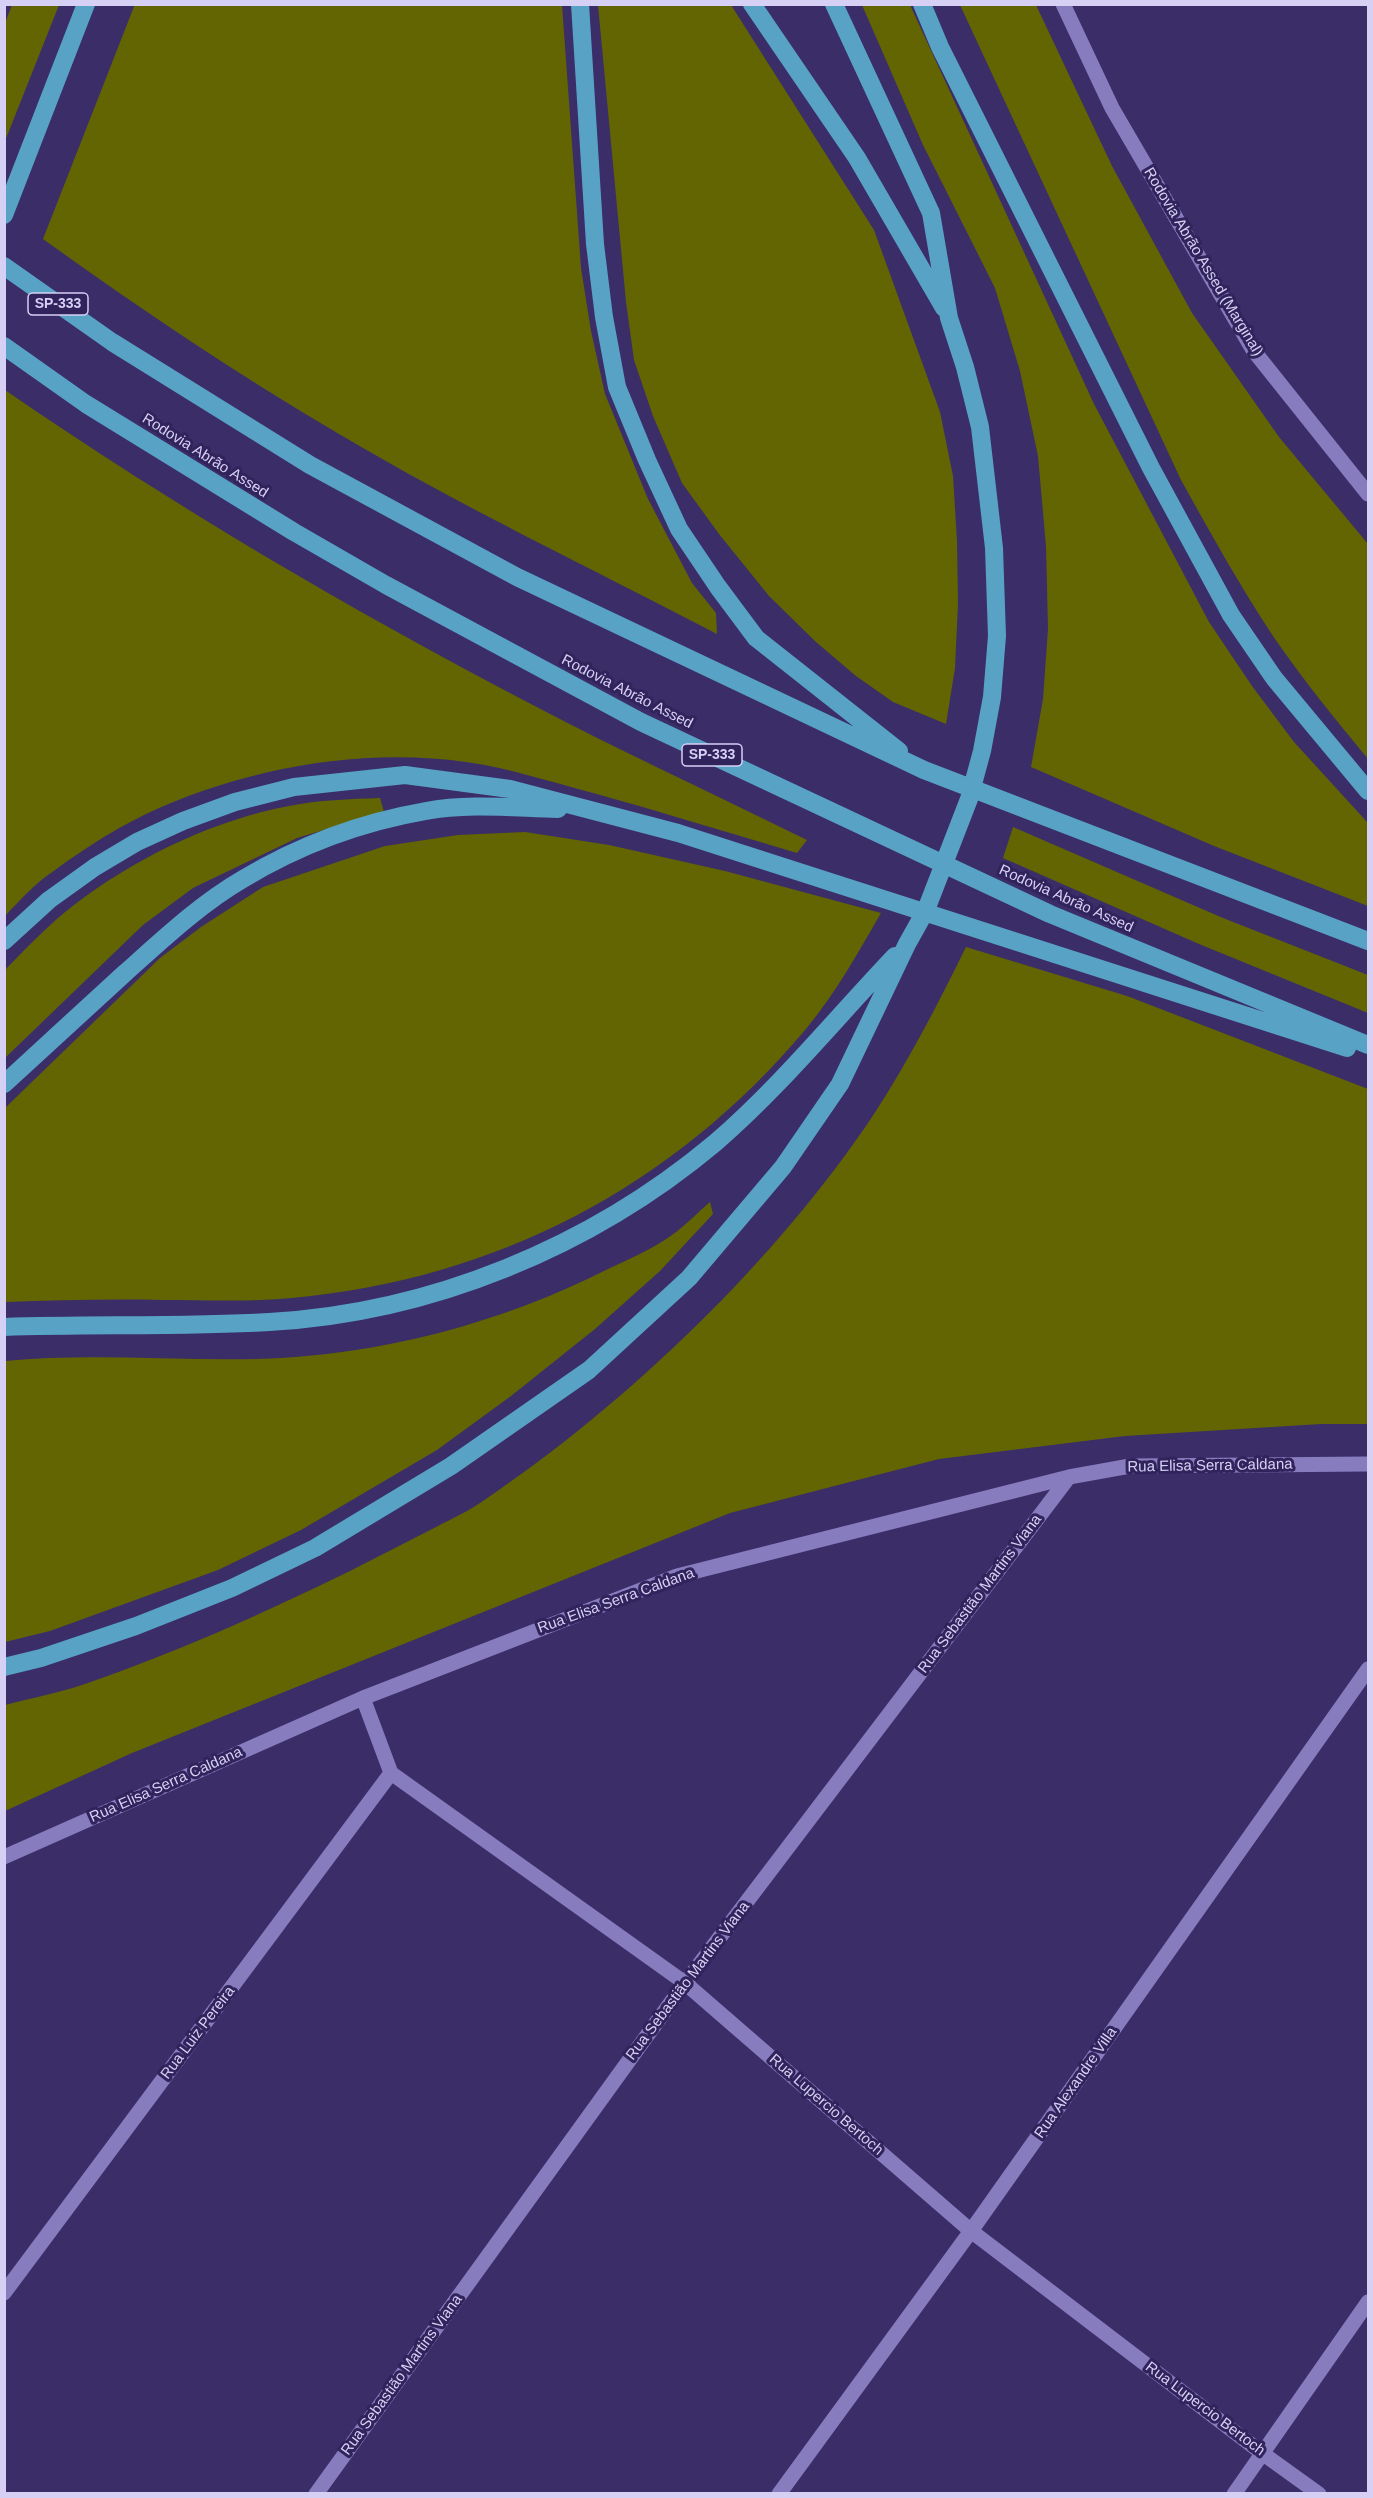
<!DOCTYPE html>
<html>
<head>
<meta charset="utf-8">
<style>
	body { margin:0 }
	#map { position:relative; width:1373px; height:2498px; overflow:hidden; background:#3b2d68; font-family:Arial,sans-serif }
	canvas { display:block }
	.frame { position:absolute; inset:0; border:6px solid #d5d0f4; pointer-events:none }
</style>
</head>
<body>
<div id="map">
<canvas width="1373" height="2498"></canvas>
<div class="frame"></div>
</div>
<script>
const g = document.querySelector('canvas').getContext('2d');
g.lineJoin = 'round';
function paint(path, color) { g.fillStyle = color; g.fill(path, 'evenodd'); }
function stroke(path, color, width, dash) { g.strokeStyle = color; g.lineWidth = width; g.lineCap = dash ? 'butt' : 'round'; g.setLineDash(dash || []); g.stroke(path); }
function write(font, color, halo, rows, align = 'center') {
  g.font = font + ' Arial,sans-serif'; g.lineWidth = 6; g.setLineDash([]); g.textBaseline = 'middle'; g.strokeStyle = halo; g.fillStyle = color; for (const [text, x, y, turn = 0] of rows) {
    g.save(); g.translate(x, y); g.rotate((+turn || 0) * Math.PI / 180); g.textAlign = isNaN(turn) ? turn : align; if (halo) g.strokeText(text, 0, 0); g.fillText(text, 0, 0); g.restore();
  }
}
const green = new Path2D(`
	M135,4l427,1 19,263 10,63 14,63 43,105 44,84 24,30 1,21c-126,-66 -255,-127 -378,-200 -102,-60 -200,-126 -296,-195z
	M12,5h47l-54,136v-118z
	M598,5h133l143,225 66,182 13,64 4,65 1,62 -3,65 -9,56 -53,-22 -37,-26 -40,-34 -47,-46 -50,-62 -37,-51 -29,-67 -19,-56 -8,-58z
	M862,5h48l184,399 115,218 43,64 42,56 74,81v83l-154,-60 -183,-79 12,-68 5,-70 -2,-83 -8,-90 -18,-85 -25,-83 -72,-143z
	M960,5h76l76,161 80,147 87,124 89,107v215c-32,-39 -64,-78 -93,-120 -34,-51 -64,-105 -94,-159z
	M5,390c167,115 344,219 524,313 91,48 185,91 278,137l-10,13c-68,-20 -135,-41 -204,-60 -42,-11 -84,-25 -127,-31 -109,-15 -224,7 -322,53 -35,17 -69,40 -100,63 -14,11 -27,25 -39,38z
	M380,798l4,14 -87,26 -104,50 -50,37 -138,133v-88c25,-26 51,-53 81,-74 60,-43 130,-76 203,-90 30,-6 61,-7 91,-8z
	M1013,827l210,91 145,57v38l-169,-69 -196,-86z
	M525,832l84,13 116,26 156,42c-23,40 -46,81 -75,116 -133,158 -309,250 -514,269 -42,4 -86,2 -128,2 -54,-1 -106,0 -159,2v-194l155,-150 41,-31 62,-40 122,-41 73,-11z
	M966,947l161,49 241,93v335h-47l-196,12 -186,23 -209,54 -598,240 -127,58v-106c26,-7 54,-12 80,-21 90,-31 177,-70 263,-112 30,-15 60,-31 90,-46 15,-8 31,-15 45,-25 145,-98 294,-241 391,-387 35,-54 64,-110 92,-167z
	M710,1202l3,12 -53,57 -65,58 -84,67 -74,54 -136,80 -83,40 -168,61 -45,11v-281c84,-8 169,0 254,-2 121,-4 240,-35 349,-90 21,-10 45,-20 64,-34 13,-9 25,-22 38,-33z`);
const street = new Path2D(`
	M363,1698l28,75 294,210 286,248 291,222 57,41
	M4,1857l359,-159 314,-122 392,-99 61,-11 238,-2
	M4,2293l387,-520
	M316,2494l369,-511 384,-506
	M779,2494l192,-263 397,-562
	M1234,2494l134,-192`);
const secondary = new Path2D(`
	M1063,4l49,104 141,242 115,144`);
const highway = new Path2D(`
	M580,4l15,240 9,73 13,70 30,73 32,69 39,58 38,51 143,113
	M752,4l105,154 87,150
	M922,4l18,43 211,421 80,147 43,63 94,113
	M4,215l82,-211
	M4,266l108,76 198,123 207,112 407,193 444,171
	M4,346l82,58 208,128 92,53 255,137 409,192 318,131
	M4,941l45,-41 46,-33 42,-25 46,-21 52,-19 59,-15 111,-12 105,14 168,44 669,215
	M4,1084c40,-37 81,-74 121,-111 37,-33 75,-69 118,-94 55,-33 119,-57 183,-68 42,-8 88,-3 132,-2
	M4,1327c89,-3 177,0 265,-5 162,-9 322,-75 446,-179 65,-56 121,-125 180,-187
	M4,1667l37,-9 95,-32 96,-38 83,-40 136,-82 138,-96 100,-92 94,-111 57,-83 67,-140 19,-34 43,-111 13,-48 10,-54 5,-61 -3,-88 -14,-121 -15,-60 -16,-49 -18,-105 -97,-209`);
const shields = [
	[58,304,60],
	[712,755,60]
];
const shieldNames = [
	["SP-333",58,304],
	["SP-333",712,755]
];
const streetNames = [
	["Rodovia Abrão Assed (Marginal)",1203,262,59],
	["Rodovia Abrão Assed",205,456,32],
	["Rodovia Abrão Assed",627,692,27],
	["Rodovia Abrão Assed",1066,899,24],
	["Rua Elisa Serra Caldana",1210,1466,-1],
	["Rua Sebastião Martins Viana",980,1594,-53],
	["Rua Elisa Serra Caldana",616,1601,-20],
	["Rua Elisa Serra Caldana",166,1785,-24],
	["Rua Sebastião Martins Viana",688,1981,-53],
	["Rua Luiz Pereira",198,2033,-53],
	["Rua Alexandre Villa",1076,2083,-55],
	["Rua Lupercio Bertoch",826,2105,41],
	["Rua Sebastião Martins Viana",402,2375,-54],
	["Rua Lupercio Bertoch",1205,2409,37]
];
paint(green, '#636503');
stroke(street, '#877cbe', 15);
stroke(secondary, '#877cbe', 15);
stroke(highway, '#58a2c5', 18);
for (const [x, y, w] of shields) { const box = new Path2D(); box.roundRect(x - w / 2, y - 11, w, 22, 4.5); g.fillStyle = '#31235c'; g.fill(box); stroke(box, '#d5d0f4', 1.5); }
write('bold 14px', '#d5d0f4', null, shieldNames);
write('15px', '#d5d0f4', '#31235c', streetNames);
</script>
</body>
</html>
